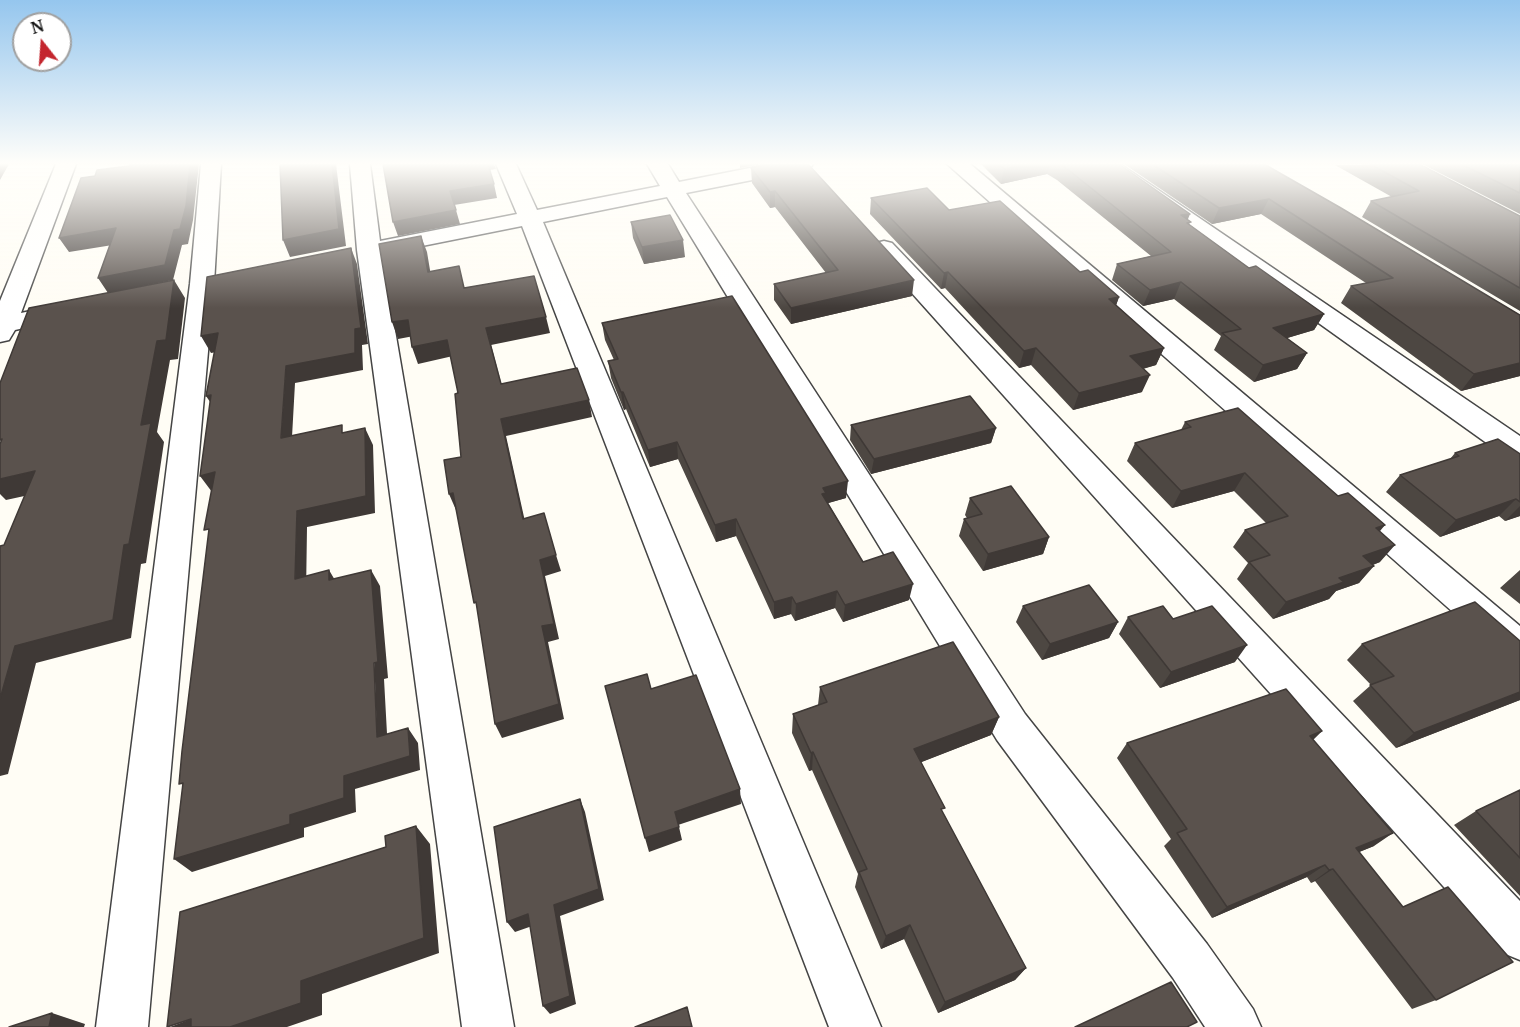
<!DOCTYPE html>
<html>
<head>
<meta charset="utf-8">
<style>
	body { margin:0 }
	#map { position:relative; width:1520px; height:1027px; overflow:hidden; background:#fffdf5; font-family:"Noto Serif",serif }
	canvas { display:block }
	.north { position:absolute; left:12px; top:12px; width:60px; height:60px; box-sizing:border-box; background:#fff; border:2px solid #a0a0a0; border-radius:50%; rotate:343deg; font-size:16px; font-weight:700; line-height:24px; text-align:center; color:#111 }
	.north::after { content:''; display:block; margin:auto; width:21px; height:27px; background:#c4262e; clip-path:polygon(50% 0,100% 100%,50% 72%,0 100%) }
</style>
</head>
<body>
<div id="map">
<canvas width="1520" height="1027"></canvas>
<div class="north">N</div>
</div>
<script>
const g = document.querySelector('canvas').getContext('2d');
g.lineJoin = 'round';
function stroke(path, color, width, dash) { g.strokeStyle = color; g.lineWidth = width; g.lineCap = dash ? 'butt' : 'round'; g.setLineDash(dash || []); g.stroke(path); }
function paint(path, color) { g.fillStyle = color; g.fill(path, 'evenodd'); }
const minor = new Path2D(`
	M56,164h20l-55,149 48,-10 9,3 4,5 -4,5 -63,14 -6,10 -9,2v-41z
	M201,164h20l-7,120 -66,743h-52l94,-743z
	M350,164h20l10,77 137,-27 -21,-50h20l21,46 123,-24 -13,-22h21l11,18 91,-18h43l-3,4 -7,2 -117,23 339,521 182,230 46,65 8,18h-56l-32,-49 -176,-238 -330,-543 -124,25 338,805h-52l-307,-801 -140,28 132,773h-52l-105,-777z
	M947,164h23l550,462v39l-13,-5z
	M1096,164h24l400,272v26l-11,-3z
	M884,241l8,2 628,658v59l-17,-7 -627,-700 -4,-5 4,-5z`);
const wall = new Path2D(`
	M981,164h138l69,56 2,5 59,43 75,46 -10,16 -27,8 20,15 -10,16 -43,13 -40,-32 7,-14 -47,-37 -31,7 -31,-26 5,-16 34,-8 -94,-76 -10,-6 -46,10z
	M1124,164h140l256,151v61l-59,15 -120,-88 10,-17 15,-3 -105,-69 -49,10z
	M1419,164l101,52v95l-158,-94 9,-16 21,-4 -57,-32z
	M1422,164h98v50z
	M751,168l161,128 -121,28 -17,-24v-16l52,-11 -51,-66 -5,1 -18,-25z
	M871,198l78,12 131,62 39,25 -3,8 48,43 -8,17 -13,4 -1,23 -69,18 -42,-45 -12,3 -74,-80 -4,1 -71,-75z
	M631,222l54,35 -41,7 -11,-26z
	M602,323l244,175 -18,5 35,59 46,38 -66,22 -8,-14 -40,13 -4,-7 -17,5 -38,-83 -20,6 -38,-83 -28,8 -24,-58 -2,1 -13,-32 -3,-17 6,-1 -9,-20z
	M1185,422l153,74 42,36v30l-7,3 -14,18 -23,8 -7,8 -56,20 -36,-40 11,-16 -15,-16 12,-17 21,-7 -32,-32 -62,17 -45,-47 8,-18 46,-13z
	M851,425l145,3 -5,15 -120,31 -21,-34z
	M1455,453l65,1v62l-15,5 -6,-5 -59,21 -54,-45 14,-17 50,-16z
	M970,498l79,39 -6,17 -60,17 -24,-35 5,-17 3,-1 -2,-3z
	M1520,570v34l-20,-16z
	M1023,606l95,16 -9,16 -67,22 -26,-38z
	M1128,617l45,2 62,43 -75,26 -41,-54z
	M1520,641v59l-124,48 -43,-47 18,-16 -24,-25 15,-16z
	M820,687l179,30 -8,18 -70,27 22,51 83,155 -11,12 -77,33 -34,-74 -23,10 -26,-62 3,-13 -46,-104 -3,1 -17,-38 1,-19 25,-9z
	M1322,731l-9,9 61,106 -15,6 77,148 -24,9 -97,-128 -4,2 -4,-6 -95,41 -48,-72 7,-7 -54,-81 10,-15z
	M1520,790v106l-66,-71 22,-14z`);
const shadedWall = new Path2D(`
	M0,164h9l-9,16z
	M190,164h9l-6,56 -5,24 -6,1 -9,35 -65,13 -10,-15z
	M332,164h4l10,82 -56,11 -7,-17z
	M487,164h7l2,5 -7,1z
	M740,164h22l-22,4z
	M1027,164h23l-3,10 -46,10 3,-15z
	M494,184l3,14 -43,7 -4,-14z
	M775,191v16l-5,1v-16z
	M1269,199l-8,15 -49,10 7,-16z
	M456,210l4,14 -62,12 -5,-14z
	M1190,214l-6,15 -3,-14z
	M116,228l9,15 -56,9 -10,-14z
	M421,236l6,16 6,36 -5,-16z
	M683,240l2,17 -41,7 -2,-17z
	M351,248l6,16 11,80 -6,1 1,25 -68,13 -4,72 -10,-17 5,-72z
	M948,272l-3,16 -4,1 3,-16z
	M174,280l11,18 -7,61 -8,1 -13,72 7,10 -18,121 -5,1 -10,74 -95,25 -28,111 -8,2v-77l15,-53 126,-221 16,-84z
	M914,280l-2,16 -121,28v-16z
	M1181,282l-7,17 -31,7 7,-16z
	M1119,297l-6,17 -4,-15z
	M1324,314l-10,16 -50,15 9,-17z
	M546,317l4,16 -59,12 15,56 -20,-73z
	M408,320l6,16 -16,3 -6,-17z
	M218,333l10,17 -17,3 -10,-17z
	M447,340l6,16 -35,8 -6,-17z
	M1036,348l-5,17 -12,3 5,-17z
	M1164,348l-8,17 -33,9 7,-18z
	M1307,353l-10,16 -43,13 9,-17z
	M1520,363v13l-59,15 13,-17z
	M1150,375l-8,17 -69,18 6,-17z
	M621,392h2l3,17 -2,1z
	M211,395l6,17 -11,-16z
	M589,400l3,17 -86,19 22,99 -5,-16 -22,-100z
	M365,428l8,17 2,68 -68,14 -1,68 -11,-16 2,-68z
	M996,428l-5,15 -120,31 3,-15z
	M677,442l1,17 -28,8 -2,-17z
	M35,471l17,19 -46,10 -6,-6v-15z
	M215,472l-3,20 -12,-16z
	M1245,473l-11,18 -62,17 9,-17z
	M848,481l-2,17 -21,6 -4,7 2,-23z
	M453,493l6,16 -3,1 -7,-16z
	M1516,499l-17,17 -59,21 16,-17z
	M1520,506v10l-15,5z
	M736,519v17l-20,6 -1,-17z
	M1385,525l-14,17 5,-14z
	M1049,537l-6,17 -60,17 5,-17z
	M1395,545l-15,17 -31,11 14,-17z
	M556,555l5,16 -16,5 14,63 -11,3 16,77 -62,19 -7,-14 47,-98 -2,-66z
	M1374,566l-15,17 -23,8 -7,8 -56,20 13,-17 53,-24z
	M329,570l10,17 -10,-7z
	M371,570l9,16 8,92 -4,1 4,73 -11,-15z
	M913,584l-4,16 -66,22 2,-17z
	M837,591l-2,17 -40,13 1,-17z
	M792,597l-1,17 -17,5v-17z
	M1118,622l-9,16 -67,22 8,-16z
	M1247,645l-12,17 -75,26 11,-16z
	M1520,692v8l-124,48 18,-15z
	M999,717l-8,18 -82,32 5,-18z
	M408,728l10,15 2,27 -65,19 1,23 -52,16v9l-112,35 -18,-13 116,-44z
	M1322,731l-16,15 4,-10z
	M813,752l-1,18 -3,1 2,-18z
	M740,789l1,15 -63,21 -3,-13z
	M580,799l5,13 19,88 -44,16 16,88 -26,10 -7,-8 11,-101z
	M416,826l14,18 9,109 -117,41v21l-35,12h-57l71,-46z
	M679,827l3,13 -33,12 -4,-14z
	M1393,833l-19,13 -37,15 19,-13z
	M1325,865l-18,12 -95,41 15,-11z
	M1333,869l-18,12 -4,2 18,-13z
	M528,914l7,11 -20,7 -8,-10z
	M910,925l-6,14 -23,10 5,-13z
	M1026,968l-11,12 -77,33 7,-11z
	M52,1013l33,11 -1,3h-35z
	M191,1019l18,8h-39z`);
const building = new Path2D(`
	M130,164h60l-4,42 -6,23 -6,1 -9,35 -67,13 18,-50 -57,10 22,-60 14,-2 2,-6 32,-4z
	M280,164h52l7,65 -56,11z
	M383,164h105l6,20 -44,7 6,19 -63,12z
	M768,164h40l106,116 -123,28 -17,-24 64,-14 -63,-79 -5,1 -19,-24z
	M999,164h28l-23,5z
	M1061,164h58l71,50 -9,1 10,7 -4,1 62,45 7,-2 68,48 -51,14 34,25 -44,12 -41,-32 19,-4 -60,-47 -31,8 -33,-26 54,-12z
	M1152,164h112l77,44 179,107v48l-46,11 -123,-88 42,-8 -124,-79 -50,9z
	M1370,164h49l101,52v72l-149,-87 48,-10z
	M1461,164h59v29z
	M927,188l22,22 51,-9 80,71 8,-2 31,27 -10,2 55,49 -34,8 20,19 -71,18 -43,-45 -12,3 -76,-79 -4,1 -73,-75z
	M670,215l13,25 -41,7 -11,-25z
	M421,236l7,36 31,-6 5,22 70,-12 12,41 -60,11 15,56 76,-16 12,32 -88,19 22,100 21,-6 12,42 -16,5 14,64 -12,2 17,78 -64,20 -19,-122 -2,1 -21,-110 -4,1 -5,-34 17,-3 -6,-63 3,-1 -11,-53 -35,7 -4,-27 -16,2 -13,-78z
	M351,248l10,80 -6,1v24l-69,13 -5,72 61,-13v8l23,-5 1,68 -69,15 -2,68 34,-9v10l42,-10 7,92 -4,1 3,74 31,-9 2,28 -66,20v22l-54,17v9l-116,35 9,-76 -4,1 3,-33 27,-222 -5,1 11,-58 -15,4 11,-81 -5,1 12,-63 -17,3 6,-59z
	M174,280l-8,60 -9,1 -16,84 10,-2 -22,121 -5,1 -11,75 -98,26 -15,53v-153l4,-1 31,-74 -35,8v-35l2,-5 -2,1v-57l29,-75z
	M732,296l116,185 -25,7 3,5 -4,1 41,68 30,-10 20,32 -68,21 -8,-14 -41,13 -4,-7 -18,5 -38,-83 -21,6 -38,-83 -29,8 -25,-58h-2l-13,-31 10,-2 -16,-36z
	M970,396l26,32 -122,31 -23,-34z
	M1238,408l100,88 10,-3 37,32 -9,3 19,17 -32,11 11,10 -35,12 5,4 -58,20 -37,-40 21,-7 -25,-25 43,-14 -43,-43 -64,18 -46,-48 56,-16 -6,-5z
	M1498,439l22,15v48l-4,-3 -60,21 -56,-45 59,-19 -4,-3z
	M1011,486l38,51 -61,17 -24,-35 18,-5 -12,-16z
	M1089,585l29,37 -68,22 -27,-38z
	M1475,602l45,39v51l-106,41 -44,-48 24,-9 -32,-32z
	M1163,606l10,13 39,-13 35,39 -76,27 -43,-55z
	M953,642l46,75 -85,32 31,59 -4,1 85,159 -81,34 -35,-77 -24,11 -27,-64 8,-3 -54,-117 -2,1 -18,-39 34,-12 -7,-15z
	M647,674l4,15 45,-14 44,114 -65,23 4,15 -34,11 -40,-152z
	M1286,689l36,42 -12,5 83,97 -37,15 47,59 45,-20 65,75 -77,38 -103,-131 -4,1 -4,-5 -98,42 -50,-74 10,-4 -60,-86z
	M1520,790v68l-44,-47z
	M580,799l19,90 -45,16 16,91 -27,10 -15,-92 -21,8 -13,-95z
	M416,826l8,112 -123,43v22l-71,24h-39v-8l-24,8 13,-115 206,-65 -1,-11z
	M1171,982l26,40 -10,5h-112z
	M687,1007l5,20h-57z
	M52,1013l-3,14h-40z`);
stroke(minor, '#444', 3);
paint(minor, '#fff');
paint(wall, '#4d4742');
paint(shadedWall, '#3f3936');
paint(building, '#5a524d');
stroke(building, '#3f3936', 1.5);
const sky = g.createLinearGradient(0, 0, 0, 308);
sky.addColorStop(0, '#95c6ee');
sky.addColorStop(0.53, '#fffefa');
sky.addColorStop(1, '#fffefa00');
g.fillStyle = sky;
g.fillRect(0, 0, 1520, 308);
</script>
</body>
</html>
